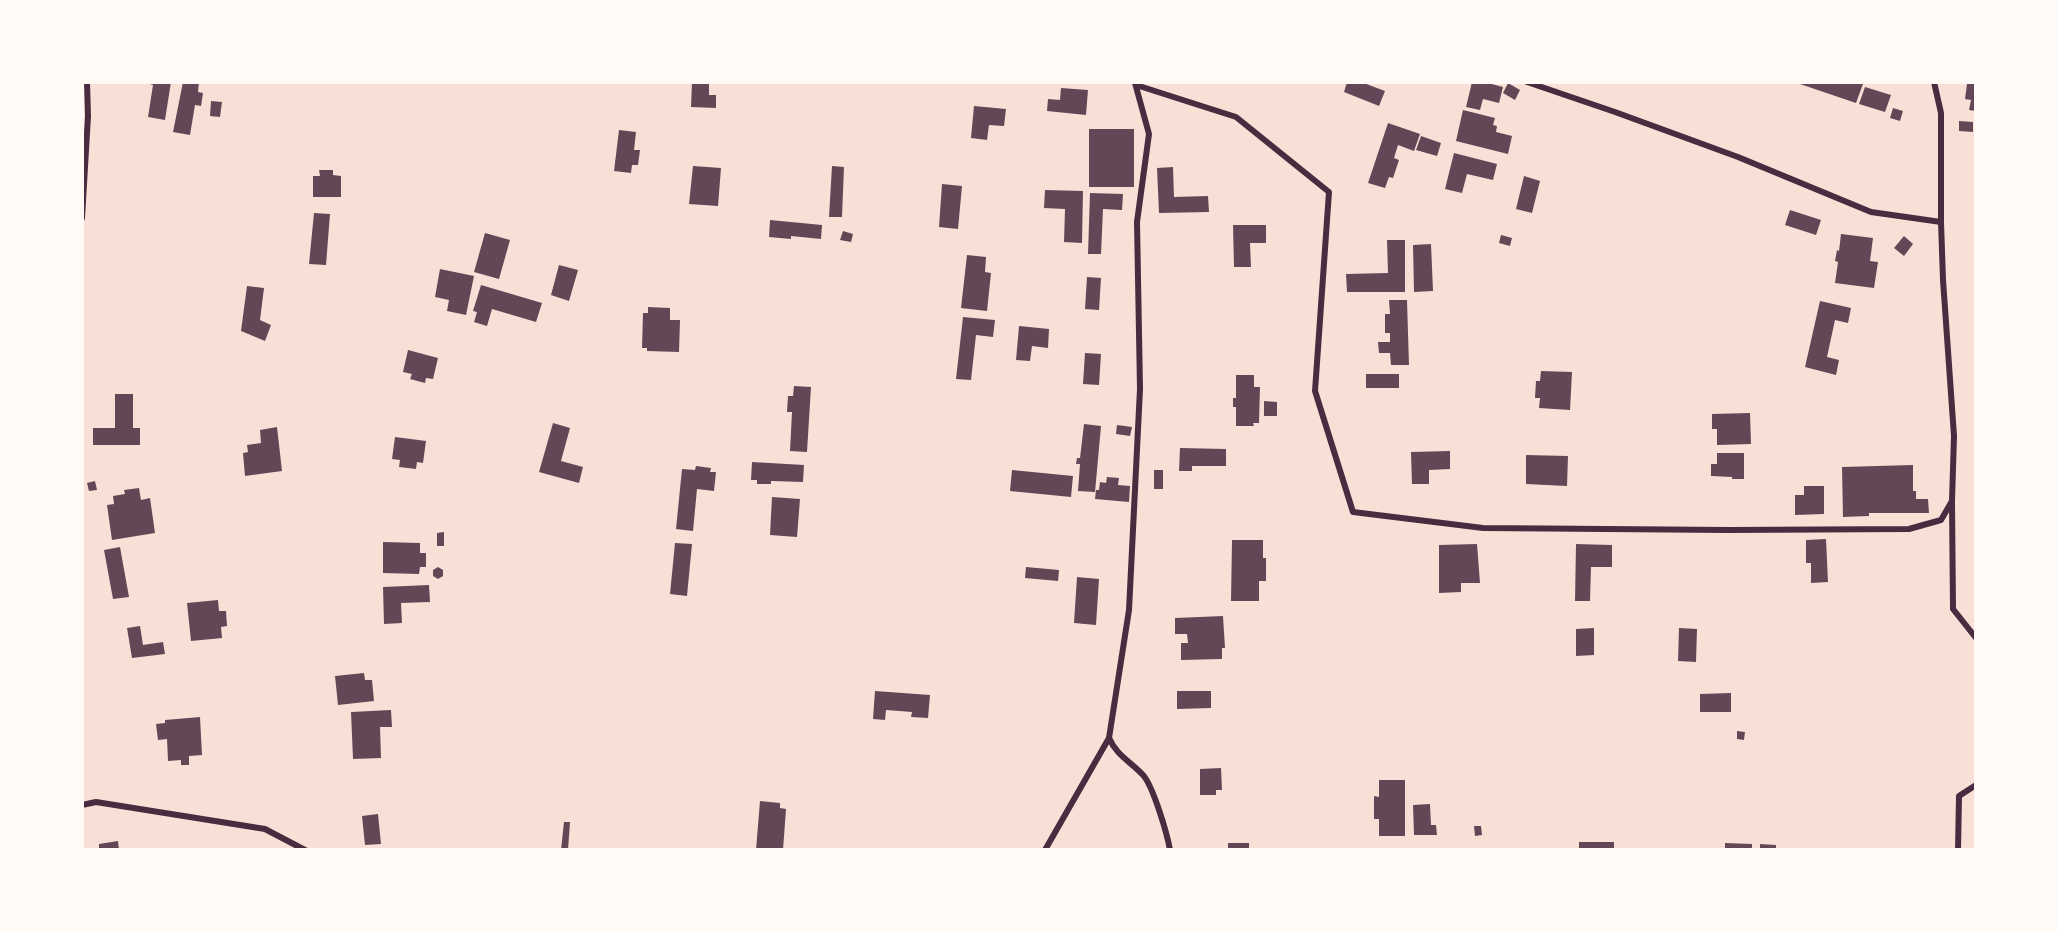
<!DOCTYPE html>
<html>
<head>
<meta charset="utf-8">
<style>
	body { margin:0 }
	#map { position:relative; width:2058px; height:932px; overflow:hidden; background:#f7e1d7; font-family:"DM Sans",sans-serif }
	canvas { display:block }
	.frame { position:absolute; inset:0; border:84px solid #fffaf5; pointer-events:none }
</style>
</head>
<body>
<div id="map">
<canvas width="2058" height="932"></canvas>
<div class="frame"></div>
</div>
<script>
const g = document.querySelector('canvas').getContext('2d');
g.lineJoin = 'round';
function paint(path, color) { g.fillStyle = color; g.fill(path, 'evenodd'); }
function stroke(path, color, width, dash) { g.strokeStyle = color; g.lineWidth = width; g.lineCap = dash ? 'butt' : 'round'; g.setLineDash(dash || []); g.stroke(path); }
const building = new Path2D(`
	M144,82h27l-6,38 -17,-3 5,-32z
	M183,82h16l-1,10 5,1 -2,13 -6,-1 -5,30 -17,-3z
	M692,82h17v13h7v13l-25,-1z
	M1347,82h14l24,9 -6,15 -35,-14z
	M1472,82h12l19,5 -4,16 -16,-4 -3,11 -14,-3z
	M1858,82l5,2 -7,19 -59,-20z
	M1973,82h3v29l-7,-1 2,-10 -6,-1 2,-15h6z
	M1508,83l12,7 -5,10 -12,-7z
	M1865,87l26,8 -6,17 -26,-8z
	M1061,88l27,2 -2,25 -39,-4 1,-12 12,1z
	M211,101l11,1 -2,15 -10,-1z
	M974,106l32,3 -2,17 -15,-1 -2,15 -16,-2z
	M1893,108l10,3 -3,10 -10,-3z
	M1463,110l32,8 -2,7 4,1 -1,6 16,4 -4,18 -52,-13z
	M1959,121l14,1v10l-14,-1z
	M1388,123l32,11 -6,17 -16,-6 -4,13 5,2 -6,18 -4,-1 -4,11 -17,-5z
	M1089,129h45v58h-45z
	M619,130l17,2 -2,18h6l-2,15h-6l-1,8 -17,-2z
	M1421,136l20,7 -4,13 -21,-6z
	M1454,153l43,11 -4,16 -26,-6 -5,19 -17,-4z
	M693,166l28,2 -3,38 -29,-2z
	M832,166l12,1 -2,50h-13z
	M1173,167l1,30 34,-1 1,16 -50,1 -2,-45z
	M319,170h14v5l8,1v21h-28v-21h7z
	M1524,176l16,5 -8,32 -16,-4z
	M942,184l20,2 -4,43 -19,-2z
	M1045,190l38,1 -1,52 -18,-1 1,-33 -21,-1z
	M1090,193l33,1 -1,16 -19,-1 -2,45h-13z
	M1790,210l31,10 -5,15 -31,-10z
	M314,213l16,1 -4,51 -17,-1z
	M770,220l52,5 -1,14 -30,-3v3l-22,-2z
	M1233,225h33v18h-16l1,24h-17z
	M843,231l10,3 -2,8 -11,-2z
	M485,233l25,7 -11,39 -25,-7z
	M1841,234l32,4 -3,23 8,1 -4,26 -39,-5 3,-21 -3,-1 2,-11 2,1z
	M1501,235l11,3 -2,8 -11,-3z
	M1904,236l9,8 -9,12 -10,-8z
	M1387,240h18v52h-58l-1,-18 42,-1z
	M1431,244l2,47 -19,1 -1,-47z
	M967,255l19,2 -1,15 6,1 -4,38 -26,-3z
	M559,265l19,5 -9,31 -18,-6z
	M440,269l34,7 -8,39 -19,-4 2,-11 -14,-3z
	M1087,277l14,1 -2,32 -14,-1z
	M481,285l61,18 -6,19 -44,-13 -5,17 -13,-4 3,-10 -4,-1z
	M247,286l17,2 -4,32 11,5 -6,16 -24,-10z
	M1389,300h18l2,65h-18l-1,-12h-11l-1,-11h12v-9h-5v-19h5z
	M1820,301l31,7 -3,15 -13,-3 -8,37 12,3 -3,15 -31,-8z
	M648,307l22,1v12h10l-1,32 -32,-1v-3h-5l1,-35h5z
	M963,317l32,3 -2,17 -17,-2 -5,45 -15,-1z
	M1019,326l30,3 -1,19 -16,-2 -2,15 -14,-1z
	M408,350l30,8 -5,21 -7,-1 -1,5 -15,-4 2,-5 -9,-2z
	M1085,353l16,1 -2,31 -16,-1z
	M1541,371l31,1 -2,38 -31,-2 1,-10h-5l1,-17h4z
	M1366,374h33v14h-33z
	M1236,375h18v12h6l-1,36h-6l1,3h-18v-19h-3v-9h3z
	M794,386l17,1 -4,65 -17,-1 2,-39h-5l1,-16h5z
	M115,394h18v34h7v17h-47v-17h22z
	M1264,401l13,1v14h-13z
	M1750,413l1,31 -34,1v-16h-5v-15z
	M553,423l17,5 -9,33 22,6 -4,16 -40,-11z
	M1084,424l17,2 -6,66 -17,-1 2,-27h-4l1,-6h3z
	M1117,425l15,2 -2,9 -14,-2z
	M277,427l5,44 -37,5 -2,-23 5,-1 -1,-7 14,-2 -1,-13z
	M395,437l31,4 -3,22 -6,-1 -1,7 -17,-2 1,-7 -8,-1z
	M1180,448l46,1v17h-34v5h-13z
	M1450,451v18l-21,1v14h-17l-1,-32z
	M1717,453h27v26h-12v-2l-21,-1v-12h6z
	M1526,455l42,1 -1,30 -41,-2z
	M752,462l52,3 -1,17 -32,-1v3h-14v-4h-6z
	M1913,465v26h3v8h12l1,14h-60v3l-26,1 -1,-50z
	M696,466l15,2 -1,4h6l-2,19 -17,-2 -4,42 -17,-2 6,-60 13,1z
	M1012,470l61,6 -2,21 -61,-6z
	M1154,470h9v19h-9z
	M1107,477l12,1 -1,7 12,1 -1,16 -34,-3 1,-9h3l1,-8 6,1z
	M95,481l2,9 -8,1 -2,-8z
	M1804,486h20v28l-29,1v-20h9z
	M139,488l2,12 9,-2 5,35 -43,7 -5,-35 7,-1 -1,-8 12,-2 -1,-4z
	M772,497l28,2 -3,38 -27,-2z
	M444,532v14h-7v-13z
	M1826,539l2,43 -17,1v-20h-5v-23z
	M1232,540h31v18h3v23h-7v20h-28z
	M383,542l37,1v10h6v14h-6l-1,7 -36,-1z
	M675,543l17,1 -5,52 -17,-2z
	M1477,544l3,39h-19v9l-22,1v-48z
	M1576,544l36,1v22h-21l-1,34h-15z
	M120,547l9,50 -16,2 -9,-49z
	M438,567l5,3v6l-5,3 -5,-3v-6z
	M1026,567l33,3 -1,11 -33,-3z
	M1077,577l22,2 -3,46 -22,-2z
	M429,585l1,17 -29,1 1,20 -18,1 -1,-37z
	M218,600l1,11h7l1,15 -6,1 1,11 -31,3 -4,-38z
	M1223,616l2,32h-3v11l-41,1v-17h7l-1,-9h-12v-16z
	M140,626l3,19 20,-3 2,12 -33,4 -5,-30z
	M1594,628v27l-18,1v-27z
	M1679,628l18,1 -1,33 -18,-1z
	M364,673l1,7h7l2,21 -36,4 -3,-29z
	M875,691l55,4 -2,23 -17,-1 1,-5 -26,-2 -1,10 -12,-1z
	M1177,691h34v17l-34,1z
	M1731,693v19h-31v-18z
	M391,710l1,17h-12l1,31 -28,1 -2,-47z
	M200,717l2,38 -13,1v9h-8v-5l-13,1 -1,-22 -9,1 -2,-16 9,-1v-3z
	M1737,731l8,1 -1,8 -7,-1z
	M1221,768l1,22h-6v5h-16v-26z
	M1379,780h26v56h-26v-17h-5v-23l5,1z
	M760,801l20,2v5l6,1 -3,41h-27z
	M1430,804l1,21h5l1,10h-23l-1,-30z
	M378,814l3,30 -16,1 -3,-29z
	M564,822h6l-2,28h-7z
	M1474,826h7l1,9 -7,1z
	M118,841l1,9h-20v-6z
	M1579,842h35v8h-35z
	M1228,843h21v7h-21z
	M1725,843l27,1v6h-27z
	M1760,844l16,1v5h-16z`);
const minor = new Path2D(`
	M1527,82l88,30 123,45 133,55 70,10
	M1136,85l100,32 93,75 -14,199 38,121 130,16 245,2 181,-1 32,-9 11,-19 2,-65 -11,-156 -2,-58v-109l-7,-31
	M82,218l6,-102 -1,-34
	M1952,502l1,107 23,29
	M1109,738c8,18 21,23 34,37 10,11 24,58 27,75
	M82,805l14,-3 169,27 40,21
	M1045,850l64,-112 20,-128 11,-221 -3,-167 12,-88 -14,-51
	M1958,850l1,-54 17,-11`);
paint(building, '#644757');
stroke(minor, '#4a2c40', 6);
</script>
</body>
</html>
